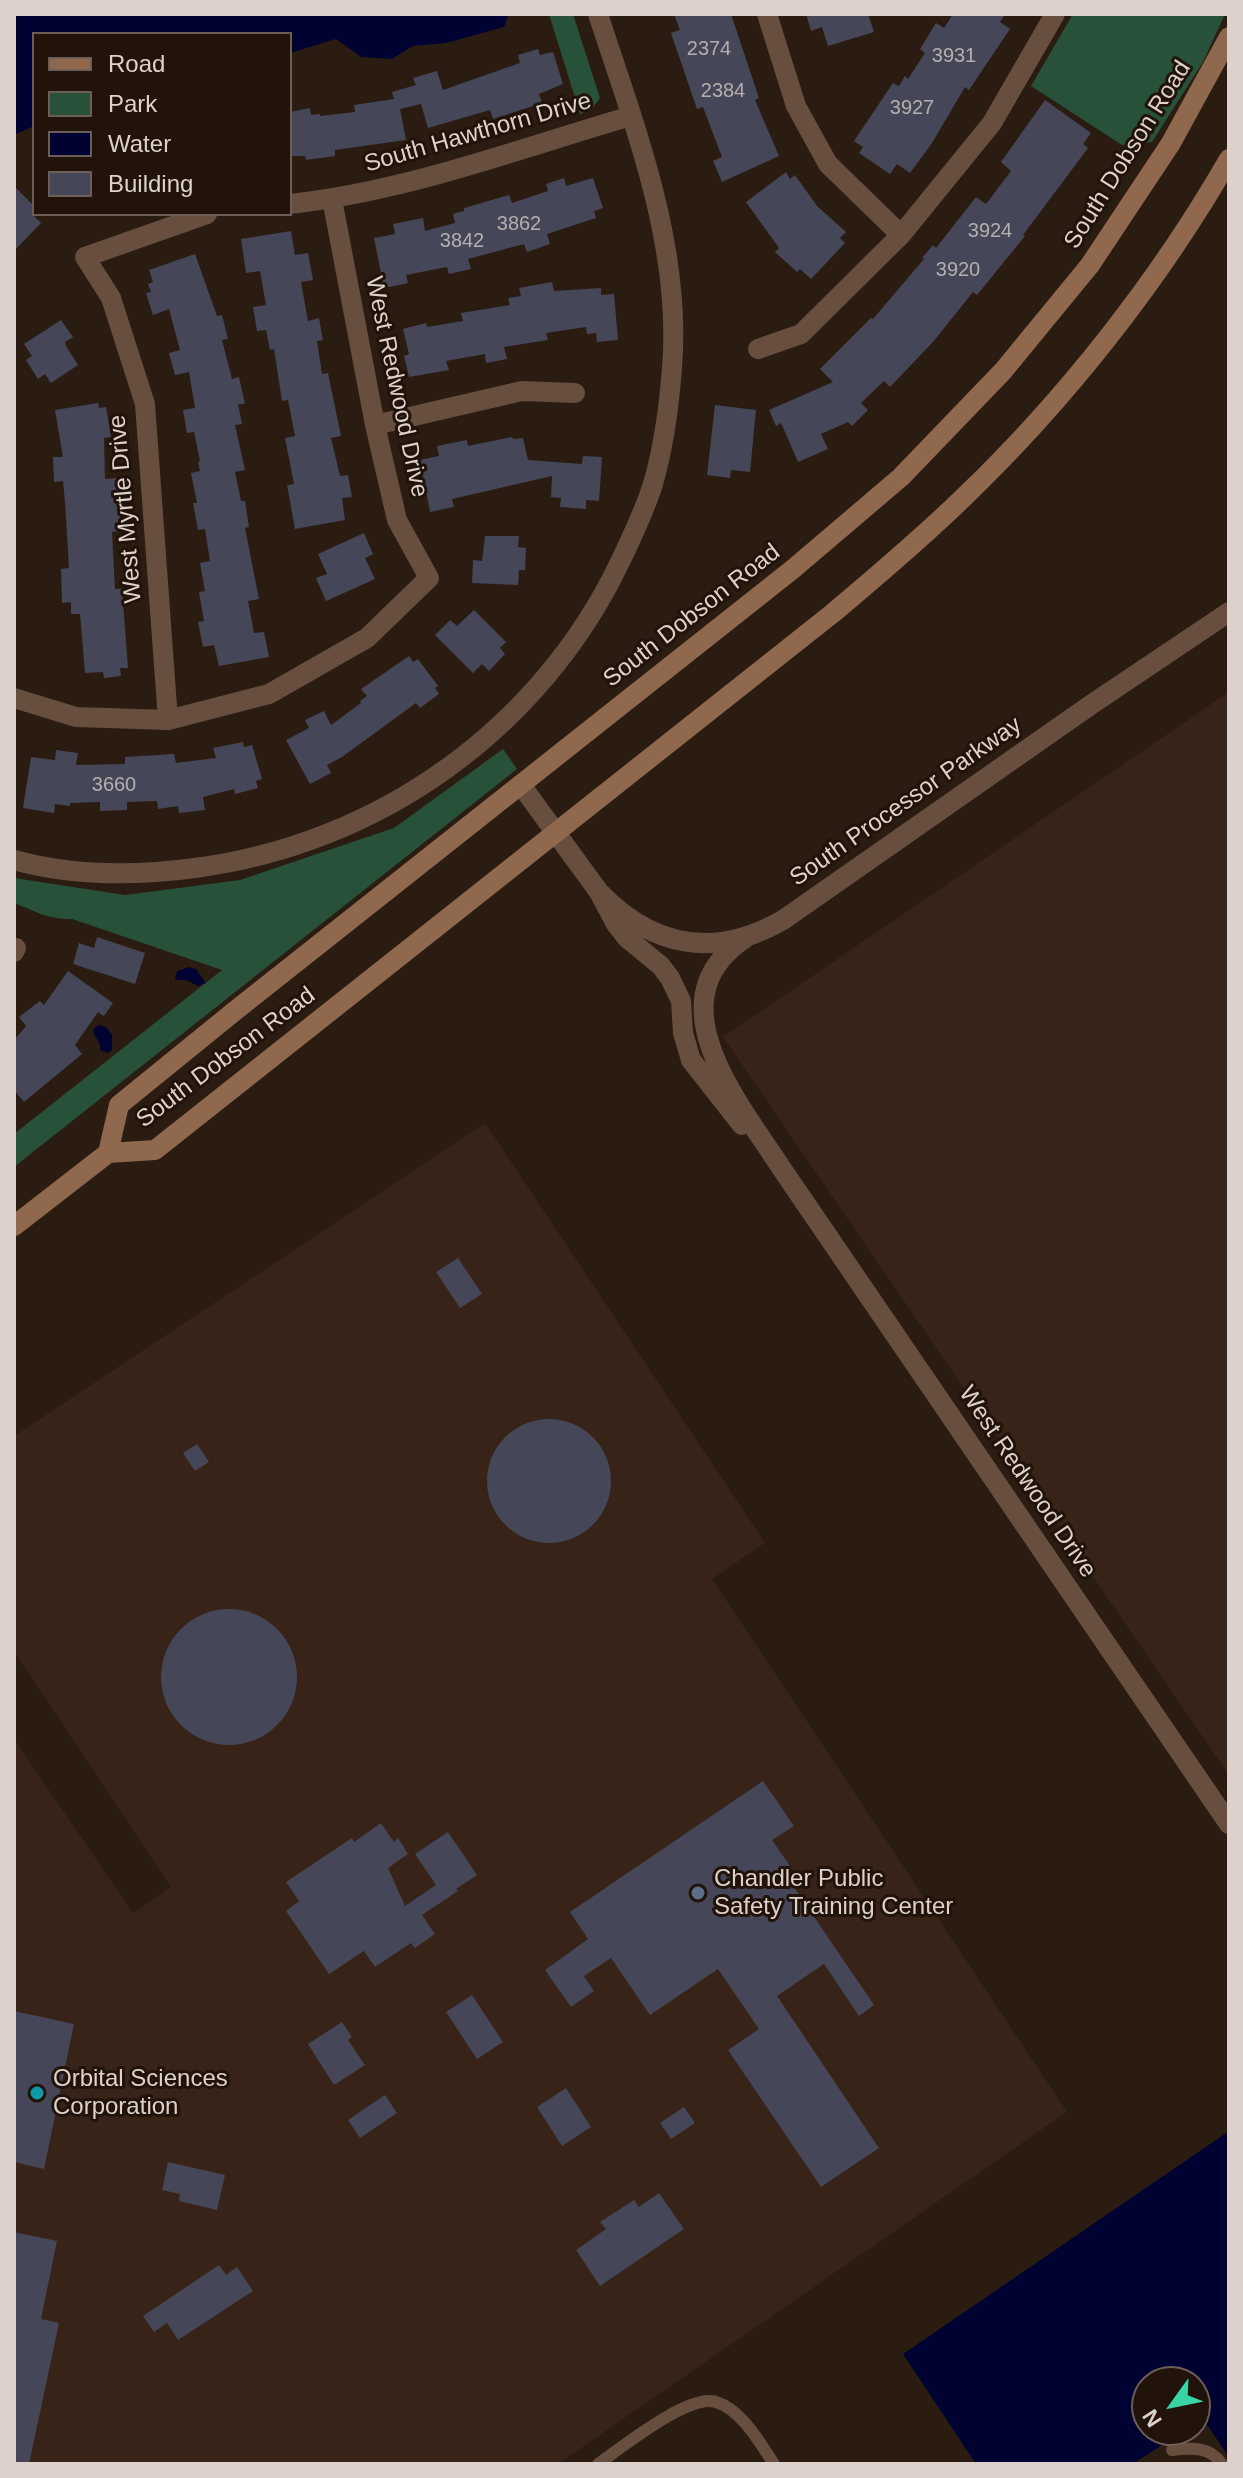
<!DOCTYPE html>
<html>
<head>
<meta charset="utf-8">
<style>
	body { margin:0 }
	#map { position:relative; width:1243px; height:2478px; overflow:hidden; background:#2b1c12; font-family:Helvetica,sans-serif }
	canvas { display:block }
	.frame { position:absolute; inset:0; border:16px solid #dcd1cb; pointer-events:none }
	.legend { position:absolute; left:32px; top:32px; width:260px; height:184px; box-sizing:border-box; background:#21120a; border:2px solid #6c5e57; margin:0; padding:10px 14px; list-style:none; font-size:24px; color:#dcd1cb }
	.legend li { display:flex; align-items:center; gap:16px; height:40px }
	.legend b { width:40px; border:2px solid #6c5e57 }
	.north { position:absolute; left:1131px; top:2366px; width:80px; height:80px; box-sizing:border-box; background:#21120a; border:2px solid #6c5e57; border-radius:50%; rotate:237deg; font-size:22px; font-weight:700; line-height:32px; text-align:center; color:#dcd1cb }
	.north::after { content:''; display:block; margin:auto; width:28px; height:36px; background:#38d4a6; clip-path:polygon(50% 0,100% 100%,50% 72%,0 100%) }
</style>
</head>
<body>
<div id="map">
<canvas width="1243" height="2478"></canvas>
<div class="frame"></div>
<ul class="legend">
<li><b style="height:10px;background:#8f684e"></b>Road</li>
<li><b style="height:22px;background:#275138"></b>Park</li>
<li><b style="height:22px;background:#000331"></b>Water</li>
<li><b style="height:22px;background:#454658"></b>Building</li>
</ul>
<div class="north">N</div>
</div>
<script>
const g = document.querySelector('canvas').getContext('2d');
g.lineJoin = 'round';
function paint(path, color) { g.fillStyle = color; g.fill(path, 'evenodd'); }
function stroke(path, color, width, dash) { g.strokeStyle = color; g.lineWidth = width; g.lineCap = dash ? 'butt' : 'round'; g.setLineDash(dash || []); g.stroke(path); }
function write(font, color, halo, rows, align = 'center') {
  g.font = font + ' Helvetica,sans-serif'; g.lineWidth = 6; g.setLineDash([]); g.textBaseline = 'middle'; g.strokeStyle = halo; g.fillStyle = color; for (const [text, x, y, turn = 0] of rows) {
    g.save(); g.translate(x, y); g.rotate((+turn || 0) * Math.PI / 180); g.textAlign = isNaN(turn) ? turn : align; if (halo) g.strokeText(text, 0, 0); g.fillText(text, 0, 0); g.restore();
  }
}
const built = new Path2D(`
	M1229,692v1083l-506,-738z
	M485,1123l280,420 -53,36 355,533 -509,352h-544v-725l119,174 38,-26 -157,-236v-215z`);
const green = new Path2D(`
	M549,14h24l27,84 -9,12 -11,4z
	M1073,14h152l-22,48 -51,80 -30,3 -91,-59z
	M503,749l14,20 -503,398v-33l208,-164 -150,-51c-26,0 -34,-7 -58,-16v-25l111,17 115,-15 154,-52z`);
const water = new Path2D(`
	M14,14h495l-5,13 -58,16 -33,3 -21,13 -31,-2 -25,-18 -46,14v-19h-256v92l-20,9z
	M189,967l7,2 10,14 -8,3 -12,-6h-11l2,-9z
	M98,1025l8,2 6,8v15l-4,3 -8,-3c2,-8 -6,-12 -7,-20z
	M1229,2131v326l-26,-38 -8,4v-41h-48v48h38l-52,34h-157l-73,-110z`);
const building = new Path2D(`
	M674,14h57l28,84 -4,2 24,56 -57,26 -9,-21 9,-4 -19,-50 -6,2 -26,-76 9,-3z
	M806,14h62l6,18 -46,14 -6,-19 -11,4z
	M953,14h52l-5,8 10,7 -41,61 -4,-3 -33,56 -22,30 -13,-9 -7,10 -31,-21 4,-6 -9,-6 39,-58 6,3 6,-10 3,3 17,-26 -5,-4 16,-26 8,5z
	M538,49l2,6 13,-3 10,32 -24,10 3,9 -49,16 -3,-9 -62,18 -7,-24 -21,5 6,31 -71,10v6l-29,4 -1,-4h-15v-44l20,-4 1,7 9,-1v2l35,-4 -1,-7 40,-6 -2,-7 24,-7 -3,-7 24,-7 6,19 77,-27 -2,-8z
	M1045,100l46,33 -8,11 5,4 -65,87 2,1 -48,59 -4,-3 -40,50 -43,45 -6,-6 -23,22 7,7 -16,16 -4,-4 -27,12 7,15 -30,13 -17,-39 -5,3 -7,-16 64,-28 -13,-13 51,-51 2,1 51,-60 -2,-1 11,-13 3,3 40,-51 10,7 25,-33 -10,-9z
	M786,172l4,7 5,-4 22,31 29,26 -6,6 5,5 -34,36 -11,-10 -3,3 -22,-20 4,-4 -33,-46z
	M564,178l2,8 27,-8 10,30 -9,3 2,7 -49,16 3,10 -23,8 -3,-8 -56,15 3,10 -22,5 -2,-7 -41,8 2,8 -24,5 -10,-50 21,-4 -2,-10 30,-6 2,13 30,-8 -2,-9 11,-3v-3l45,-13 3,8 36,-12 -2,-7z
	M14,186l20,20v10l7,7 -27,28z
	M291,231l4,24 13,-2 5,27 -12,2 7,39 11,-3 4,22 -6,1 5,33 6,-1 13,63 -10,2 9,38 8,-1 4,22 -10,1 3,22 -50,9 -8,-44 7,-1 -9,-46 10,-2 -7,-36 -6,1 -8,-52 -4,1 -4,-20 -9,1 -4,-24 13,-2 -6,-34 -14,2 -5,-34z
	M195,254l22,62 5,-1 6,24 -6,1 10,39 7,-2 6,27h-7l4,20 -7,1 10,45 -10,2 6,29h4l4,26 -4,1 14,71 -11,2 6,32 10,-1 5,25 -50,9 -5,-21 -11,2 -5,-25 6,-1 -5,-29 6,-1 -5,-28 10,-2 -5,-32 -7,1 -5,-27h4l-6,-30 9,-2 -2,-9 2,-1 -6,-29 -7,1 -4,-23 12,-2 -6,-36 -14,3 -6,-22 11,-3 -11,-41 -16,6 -7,-22 5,-1 -3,-8 5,-2 -4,-12z
	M552,282l2,9 47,-3v7l13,-1 4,46 -21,2 -1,-9 -9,1 -1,-7 -40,6 2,7 -44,7 3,12 -21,4 -1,-9 -39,7 3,9 -40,7 -5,-21 5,-2 -6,-25 23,-6 1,4 36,-6 -2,-8 49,-8 -2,-7 13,-2 -2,-8z
	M61,320l12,17 -8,5 1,4 12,19 -27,18 -6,-9 -7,5 -12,-19 6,-4 -8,-12z
	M98,403l1,5 7,-1 5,30 -7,1 1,41 12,-1 4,53 -9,1 3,57h7l6,79h-8l1,8 -17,2 -1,-6 -18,1 -5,-59h-9v-12l-9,1 -1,-34 8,-1 -4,-66 -2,-21 -9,1 -1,-25h10l-8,-47z
	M715,405l41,5 -6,62 -19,-2 -1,8 -23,-3z
	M512,437l1,2 10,-1 5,22 54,4 1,-8 19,1 -3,44 -13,-1v9l-26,-2 1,-9 -10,-1 1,-21 -100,23 2,8 -24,5 -10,-52 19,-4 -2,-10 30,-6 1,6z
	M364,533l9,21 -8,4 10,21 -49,22 -10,-23 11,-4 -9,-20z
	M485,536h34l-1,11 8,1 -1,22h-6l-1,15 -46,-2 1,-23 9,1z
	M474,610l32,32 -6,6 5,6 -16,17 -7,-7 -9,9 -38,-38 15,-15 7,6z
	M409,656l4,6 5,-3 20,27 -3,2 4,6 -19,14 -4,-5 -74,54 -15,8 4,8 -21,11 -24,-44 23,-12 -4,-8 19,-9 7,14 30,-22 -1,-2 7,-5 -6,-7z
	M243,742l1,5 8,-2 10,34 -6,2 2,7 -23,6 -1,-5 -31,8 2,13 -26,3 -1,-7 -20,3 -1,-8 -30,1v8l-27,1v-9l-30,1v3l-15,-2 -1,9 -31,-5 8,-51 24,3 1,-10 22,3 -2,12 49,-1v-7l49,-3 2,9 40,-5 -3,-10z
	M97,937l48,16 -10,31 -62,-20 6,-21 15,5z
	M68,971l45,32 -9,13 -6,-4 -23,33 7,9 -58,48 -10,-12v-50l12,-14 -7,-9 21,-16 4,4z
	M458,1258l24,36 -22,14 -24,-36z
	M487 1481a62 62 0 1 1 124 0a62 62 0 1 1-124 0Z
	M197,1444l12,18 -14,9 -12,-18z
	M161 1677a68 68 0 1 1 136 0a68 68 0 1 1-136 0Z
	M763,1781l31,45 -22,14 20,29 -7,5 89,131 -15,11 -35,-52 -47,32 102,152 -58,39 -93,-137 31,-21 -41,-60 -68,46 -39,-57 -27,18 10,15 -23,16 -26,-37 43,-31 -18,-27z
	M381,1823l13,19 4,-4 10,16 -20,14 17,38 31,-21 -21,-31 33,-22 29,43 -21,14 2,2 -36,24 13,19 -20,14 -4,-5 -36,24 -11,-16 -35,23 -43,-63 13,-10 -13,-19 66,-44 2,4z
	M472,1995l31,47 -26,17 -31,-47z
	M14,2011l60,13 -30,145 -30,-7z
	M342,2022l10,15 -4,3 17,25 -31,20 -26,-41z
	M566,2088l25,39 -29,19 -25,-39z
	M385,2095l12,18 -37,25 -12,-18z
	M684,2107l11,16 -24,16 -11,-16z
	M168,2162l57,13 -8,35 -38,-9 1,-7 -18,-4z
	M659,2193l25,36 -84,57 -24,-36 30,-21 -6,-7 34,-22 5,7z
	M14,2232l43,9 -16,78 18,4 -30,141h-15z
	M219,2265l7,10 11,-8 16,24 -75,49 -11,-17 -13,9 -11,-16z`);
const service = new Path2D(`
	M1172,2450c20,-2 38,-4 50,14
	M598,2464c23,-16 91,-71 118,-62 26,8 44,41 58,62`);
const minor = new Path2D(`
	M767,14l29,92 32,58 73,71
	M290,204c118,-13 228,-55 341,-88
	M758,349l43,-15 100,-99 91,-112 63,-109
	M375,425l147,-34 53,2
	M14,698l62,19 92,3 101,-26 98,-56 62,-60 -32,-58 -22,-95 -43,-226
	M168,720l-23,-316 -34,-106 -26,-41 122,-43
	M521,785l78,107 17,32 11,14 34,28 9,12 11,23 2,32 8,27 51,65
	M599,892c54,56 116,67 184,28l309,-216 137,-92
	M744,939c-92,62 -4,165 38,230l447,655
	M14,952l2,-4`);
const tertiary = new Path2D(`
	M14,860c58,16 122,16 181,8 184,-24 345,-139 425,-306 12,-25 25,-52 33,-78 11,-38 16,-77 19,-116 10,-122 -37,-240 -74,-354`);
const secondary = new Path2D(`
	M108,1153l11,-48 117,-95 557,-441 108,-92 102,-106 87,-106 81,-122 58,-106
	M14,1226l94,-73 47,-3 678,-537c44,-37 89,-75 131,-116 101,-97 195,-216 265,-338`);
const markers = [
	[698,1893,8,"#5c6f8a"],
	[37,2093,8,"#0f9aa8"]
];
const numberNames = [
	["2374",709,49],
	["3931",954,56],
	["2384",723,91],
	["3927",912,108],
	["3862",519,224],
	["3924",990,231],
	["3842",462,241],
	["3920",958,270],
	["3660",114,785]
];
const streetNames = [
	["South Hawthorn Drive",478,133,-16],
	["South Dobson Road",1128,155,-58],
	["West Redwood Drive",396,387,78],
	["West Myrtle Drive",126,509,-95],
	["South Dobson Road",692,616,-38],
	["South Processor Parkway",906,802,-35],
	["South Dobson Road",226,1058,-37],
	["West Redwood Drive",1027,1482,56]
];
const poiNames = [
	["Chandler Public",714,1879],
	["Safety Training Center",714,1907],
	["Orbital Sciences",53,2079],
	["Corporation",53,2107]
];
paint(built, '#372317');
paint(green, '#275138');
paint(water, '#000331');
paint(building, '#454658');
stroke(service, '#674e3e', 12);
stroke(minor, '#674e3e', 20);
stroke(tertiary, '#674e3e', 20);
stroke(secondary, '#8f684e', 20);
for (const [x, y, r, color] of markers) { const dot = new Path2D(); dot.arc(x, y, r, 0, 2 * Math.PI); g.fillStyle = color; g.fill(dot); stroke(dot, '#21120a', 3); }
write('20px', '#b6aeae', null, numberNames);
write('24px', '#dcd1cb', '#21120a', streetNames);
write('24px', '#dcd1cb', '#21120a', poiNames, 'left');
</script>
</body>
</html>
